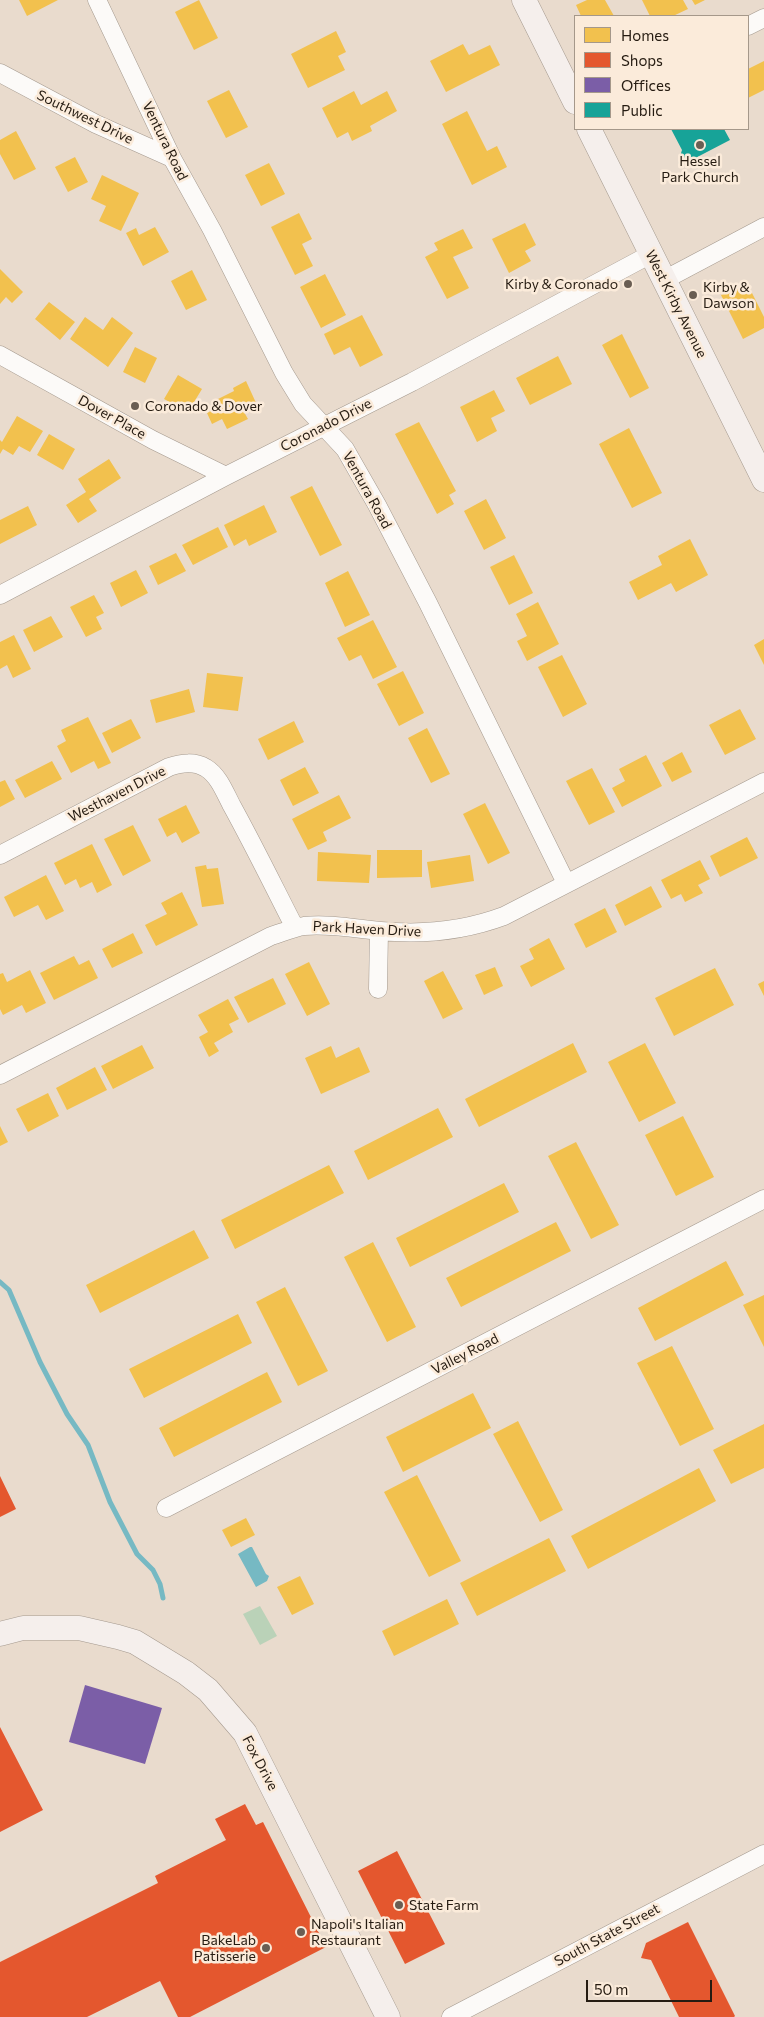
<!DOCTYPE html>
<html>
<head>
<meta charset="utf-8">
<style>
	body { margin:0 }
	#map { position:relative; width:764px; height:2017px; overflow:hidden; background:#e9dbcd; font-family:Commissioner,sans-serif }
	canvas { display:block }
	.legend { position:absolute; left:574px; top:15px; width:175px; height:115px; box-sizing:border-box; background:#fbebda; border:1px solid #a5988a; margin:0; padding:6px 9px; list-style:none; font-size:15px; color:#251b11 }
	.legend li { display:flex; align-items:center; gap:10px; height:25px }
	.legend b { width:25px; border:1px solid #a5988a }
	.scale { position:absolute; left:586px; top:1980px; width:126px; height:22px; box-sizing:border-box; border:2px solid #251b11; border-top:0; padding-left:6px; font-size:15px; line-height:18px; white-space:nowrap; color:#251b11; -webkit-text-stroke:4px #fbebda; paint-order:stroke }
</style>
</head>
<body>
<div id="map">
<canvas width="764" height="2017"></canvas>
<ul class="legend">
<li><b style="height:14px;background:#f2c14e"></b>Homes</li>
<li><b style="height:14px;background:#e4572e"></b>Shops</li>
<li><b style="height:14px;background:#7b5ea7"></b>Offices</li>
<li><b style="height:14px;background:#17a398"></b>Public</li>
</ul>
<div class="scale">50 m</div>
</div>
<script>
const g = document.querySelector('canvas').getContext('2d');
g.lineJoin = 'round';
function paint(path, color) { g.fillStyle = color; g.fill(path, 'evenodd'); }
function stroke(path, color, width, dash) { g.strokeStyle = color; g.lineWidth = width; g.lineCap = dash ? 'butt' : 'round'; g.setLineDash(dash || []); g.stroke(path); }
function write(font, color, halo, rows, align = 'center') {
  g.font = font + ' Commissioner,sans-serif'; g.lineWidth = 5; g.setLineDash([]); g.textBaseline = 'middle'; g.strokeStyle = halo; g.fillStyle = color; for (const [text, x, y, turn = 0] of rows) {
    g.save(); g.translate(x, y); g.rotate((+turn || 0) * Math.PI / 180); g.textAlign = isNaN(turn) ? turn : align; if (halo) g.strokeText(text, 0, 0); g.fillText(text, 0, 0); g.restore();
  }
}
const green = new Path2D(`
	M260,1606l17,30 -17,9 -17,-31z`);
const water = new Path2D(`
	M250,1547h2l14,27 3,2 -2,5 -11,6 -18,-33z`);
const homes = new Path2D(`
	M19,0h39l-31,16z
	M199,0l19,38 -24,12 -19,-38z
	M587,0h18l9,16h-33l-5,-11z
	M642,0h41l5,9 -15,7h-23z
	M692,0h13l-10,5z
	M336,31l10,21 -8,4 7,14 -37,18 -17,-34z
	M463,44l6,11 21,-10 10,20 -54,27 -16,-31z
	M764,61v29l-16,8v-29z
	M229,90l19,37 -22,11 -19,-37z
	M354,91l7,14 26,-14 10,20 -27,15 2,5 -20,10 -4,-9 -11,6 -15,-30z
	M467,111l20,40 10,-5 10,21 -35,18 -30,-61z
	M16,131l20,38 -22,11 -14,-26v-14z
	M75,157l13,25 -20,10 -13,-25z
	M269,163l16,31 -24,12 -16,-31z
	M102,175l37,18 -18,38 -22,-10 7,-15 -15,-7z
	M299,213l13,26 -10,5 11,22 -18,9 -24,-48z
	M525,223l11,22 -11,6 6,10 -22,12 -17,-34z
	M155,227l14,25 -26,14 -17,-33 10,-5 3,7z
	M463,229l10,19 -20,9 16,31 -22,11 -22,-42 13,-7 -4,-7z
	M0,269l23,23 -11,11 -6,-6 -6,7z
	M192,270l15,30 -21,10 -15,-29z
	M325,274l21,41 -25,13 -21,-41z
	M747,283l17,34v11l-21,11 -22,-44z
	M49,302l26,20 -15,18 -25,-21z
	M362,315l21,40 -23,12 -10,-20 -16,8 -10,-21z
	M85,317l18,13 9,-13 21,16 -25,34 -38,-28z
	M622,334l27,54 -19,10 -28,-53z
	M135,347l22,11 -12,25 -22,-11z
	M558,356l14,28 -42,21 -14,-27z
	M178,375l24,14 -14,23 -24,-13z
	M246,381l11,24 -13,7 4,7 -21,10 -5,-10 -10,5 -5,-11 8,-4 -3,-7 22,-11 -1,-3z
	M494,390l11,21 -14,7 6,13 -20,11 -17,-35z
	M17,416l26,15 -13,21 -11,-6 -6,9 -10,-6 -3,5v-14l2,2z
	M419,422l37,69 -7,4 5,9 -17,10 -42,-80z
	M629,428l33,65 -30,15 -33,-64z
	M49,434l26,15 -12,21 -26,-15z
	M109,459l12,19 -32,21 8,12 -19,12 -12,-18 20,-13 -8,-13z
	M312,486l30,59 -22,11 -30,-59z
	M486,499l20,39 -22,12 -20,-39z
	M264,505l13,27 -28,14 -3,-7 -12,7 -10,-21z
	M28,506l9,19 -37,19v-24z
	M218,527l10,20 -35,18 -11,-20z
	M690,539l18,36 -32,17 -5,-9 -33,17 -9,-18 33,-17 -4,-9z
	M176,553l10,18 -28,14 -9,-19z
	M514,555l19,38 -24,12 -19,-38z
	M136,570l12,23 -27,14 -11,-24z
	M348,571l22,44 -25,12 -20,-44z
	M94,595l10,18 -8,4 6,12 -16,8 -16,-30z
	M538,602l21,42 -32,17 -10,-20 10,-5 -11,-22z
	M51,616l12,21 -29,15 -11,-22z
	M373,620l24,47 -24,12 -12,-24 -12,6 -12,-23z
	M14,635l17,34 -18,9 -6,-13 -7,4v-27z
	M764,639v26l-10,-20z
	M562,655l25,49 -24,13 -25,-50z
	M403,671l21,42 -25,13 -22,-42z
	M207,673l36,4 -5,34 -35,-4z
	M189,689l6,23 -39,11 -6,-23z
	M740,709l16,30 -31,16 -16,-30z
	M88,717l23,46 -13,6 -4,-8 -23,12 -14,-27 9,-5 -5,-11z
	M131,719l10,19 -29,15 -10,-20z
	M294,721l10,21 -36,18 -10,-21z
	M427,728l23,46 -19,9 -23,-45z
	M682,752l10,20 -20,10 -10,-19z
	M646,755l16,31 -40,21 -10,-19 13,-7 -6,-12z
	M52,761l10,18 -37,19 -10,-18z
	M305,767l14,26 -26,13 -13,-26z
	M592,768l23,44 -26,13 -23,-44z
	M5,780l10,19 -15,8v-25z
	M339,795l12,23 -28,14 4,9 -19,9 -16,-31z
	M485,803l25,50 -22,11 -25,-50z
	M186,805l14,28 -18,10 -6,-11 -9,5 -9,-18z
	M133,825l18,36 -28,15 -19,-37z
	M747,837l11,21 -38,19 -10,-21z
	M92,844l20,41 -15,8 -5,-11 -12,6 -4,-9 -11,6 -11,-22z
	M377,850h45v27l-45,1z
	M318,852l53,3 -2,28 -52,-2z
	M470,855l4,26 -43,7 -4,-26z
	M700,860l10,19 -12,6 5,8 -18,9 -4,-8 -10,5 -10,-19z
	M206,865l1,4 11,-1 6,36 -22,3 -7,-40z
	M46,875l18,36 -18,9 -8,-15 -24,12 -10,-20z
	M651,886l11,21 -37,19 -10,-21z
	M182,892l16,33 -42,21 -11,-21 22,-11 -6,-11z
	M605,908l12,24 -31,16 -12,-24z
	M133,933l10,20 -31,15 -10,-19z
	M549,938l16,31 -34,18 -11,-21 14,-7 -5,-10z
	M74,956l5,9 10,-5 9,18 -44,22 -14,-27z
	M309,962l21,42 -23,12 -22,-42z
	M495,967l8,19 -19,9 -9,-20z
	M715,968l19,37 -60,31 -19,-38z
	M30,970l16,33 -20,10 -4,-8 -19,10 -3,-6v-35l3,-1 4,9z
	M443,971l20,38 -20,10 -19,-38z
	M273,978l13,26 -38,19 -14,-26z
	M764,981v15l-6,-12z
	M228,999l11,20 -10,5 4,8 -19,11 5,8 -10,6 -10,-20 9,-5 -10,-17z
	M573,1043l14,29 -108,55 -14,-28z
	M645,1043l31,60 -37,19 -31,-60z
	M142,1045l12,23 -41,21 -12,-23z
	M331,1046l5,12 23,-11 11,25 -49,22 -16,-36z
	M95,1067l12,23 -40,20 -11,-22z
	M48,1093l11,23 -31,16 -12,-23z
	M438,1108l15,29 -85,43 -14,-29z
	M683,1116l31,61 -38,19 -31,-61z
	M0,1126l8,16 -8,4z
	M576,1142l43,83 -28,14 -43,-83z
	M329,1165l15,28 -109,56 -14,-29z
	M504,1183l15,29 -109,55 -14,-29z
	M556,1222l15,29 -110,56 -15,-29z
	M194,1230l15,28 -109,55 -14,-28z
	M373,1242l43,85 -29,15 -43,-85z
	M726,1261l18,34 -89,46 -17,-33z
	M285,1287l43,84 -30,15 -42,-84z
	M764,1295v52l-21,-42z
	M238,1314l14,29 -108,55 -15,-29z
	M672,1346l42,83 -34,17 -43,-83z
	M267,1372l15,30 -108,55 -15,-29z
	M473,1393l18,35 -88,44 -17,-35z
	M518,1421l45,89 -23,12 -47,-88z
	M764,1424v44l-33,16 -18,-34z
	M699,1468l17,33 -128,68 -17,-33z
	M417,1475l44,86 -32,16 -45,-85z
	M246,1518l9,17 -24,12 -9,-17z
	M549,1538l17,33 -89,45 -17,-33z
	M300,1576l14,28 -22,11 -15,-28z
	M447,1599l12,25 -65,32 -12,-25z`);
const shops = new Path2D(`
	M0,1476l16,33 -16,8z
	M0,1727l43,83 -43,22z
	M245,1804l11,21 7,-3 63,125 -136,70h-12l-18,-36 -73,36h-87v-55l158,-79 -3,-7 71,-36 -11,-21z
	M397,1851l48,93 -40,20 -47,-93z
	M688,1922l47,94 -1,1h-55l-28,-57 -10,-2 5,-15z`);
const offices = new Path2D(`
	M85,1685l77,23 -17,56 -76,-22z`);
const public = new Path2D(`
	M671,129h53l6,11 -50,26 -2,-3 4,-13z`);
const stream = new Path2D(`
	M0,1282l9,8 31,72 27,52 21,31 22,57 27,52 16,16 7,14 3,14`);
const street = new Path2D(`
	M97,0l75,158 40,72 72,143 19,31 42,45 32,56 51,98 138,280
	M748,26l16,-8
	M0,73l96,51 76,34
	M664,280l100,-53
	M0,355l153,85 73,36
	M0,595l226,-119 186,-94 239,-128
	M0,855l169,-88c13,-4 25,-6 37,1 13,8 19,25 26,38 22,40 42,81 63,122
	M378,989l1,-58
	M0,1075l271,-139c10,-3 22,-8 33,-10 31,-3 61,5 91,6 38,2 74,-3 109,-16l260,-134
	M166,1508l598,-309
	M451,2017l313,-163`);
const secondary = new Path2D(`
	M524,0l51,102
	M589,129l175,351
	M0,1634l23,-6h56l39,9 17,5 51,31 22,17 37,43 143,284`);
const markers = [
	[700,145,5,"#6a5e53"],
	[628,284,5,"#6a5e53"],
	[693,295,5,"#6a5e53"],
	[135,406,5,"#6a5e53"],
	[399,1905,5,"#6a5e53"],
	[301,1932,5,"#6a5e53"],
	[266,1948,5,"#6a5e53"]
];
const streetNames = [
	["Southwest Drive",85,117,26],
	["Ventura Road",165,141,64],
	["West Kirby Avenue",676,304,63],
	["Dover Place",112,417,29],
	["Coronado Drive",326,425,-27],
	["Ventura Road",367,490,61],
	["Westhaven Drive",117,794,-27],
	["Park Haven Drive",367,929,3],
	["Valley Road",465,1354,-27],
	["Fox Drive",260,1763,62],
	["South State Street",607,1935,-28]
];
const poiNames = [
	["Hessel",700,161,"center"],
	["Park Church",700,177,"center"],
	["Kirby & Coronado",618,284,"right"],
	["Kirby &",703,287],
	["Dawson",703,303],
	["Coronado & Dover",145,406],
	["State Farm",409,1905],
	["Napoli's Italian",311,1924],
	["Restaurant",311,1940],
	["BakeLab",256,1940,"right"],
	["Patisserie",256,1956,"right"]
];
paint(green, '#bad2b8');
paint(water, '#76b9c3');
paint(homes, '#f2c14e');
paint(shops, '#e4572e');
paint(offices, '#7b5ea7');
paint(public, '#17a398');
stroke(stream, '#76b9c3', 5);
stroke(street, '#a4998e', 19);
stroke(secondary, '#a4998e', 25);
stroke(street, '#fcfaf8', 18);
stroke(secondary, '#f5efec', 24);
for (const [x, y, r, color] of markers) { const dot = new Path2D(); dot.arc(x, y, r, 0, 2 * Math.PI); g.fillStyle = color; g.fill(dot); stroke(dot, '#fbebda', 2); }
write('14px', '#251b11', '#fbebda', streetNames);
write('14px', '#251b11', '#fbebda', poiNames, 'left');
</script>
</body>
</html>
